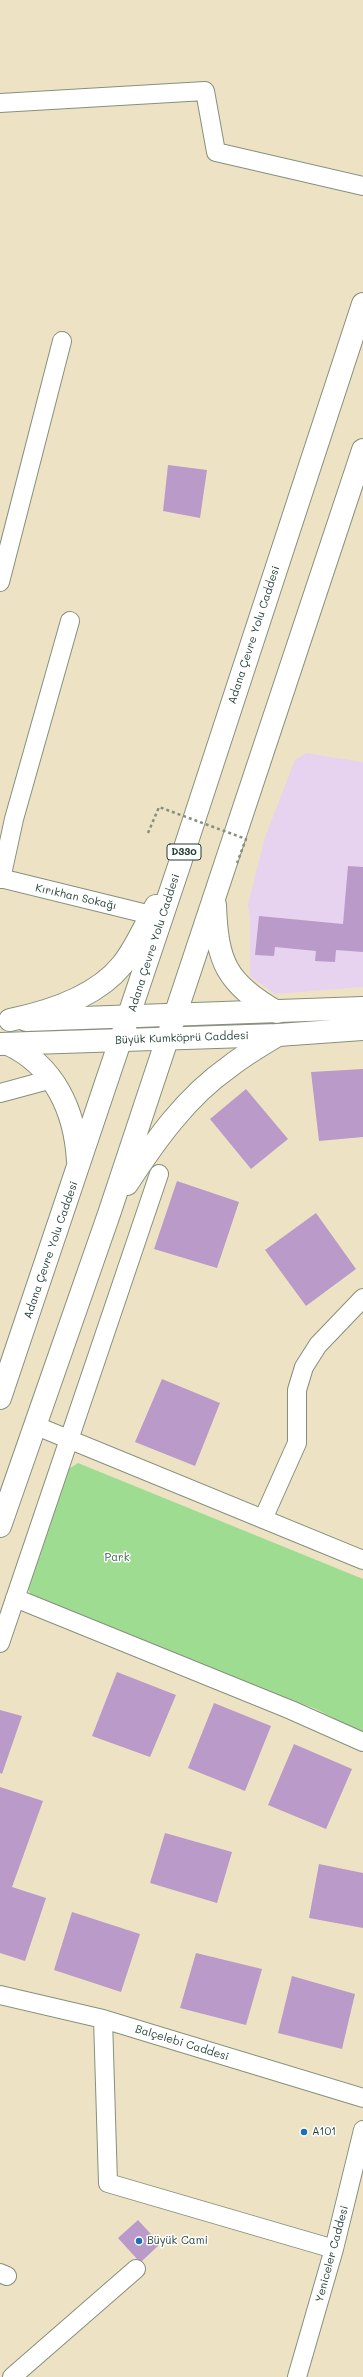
<!DOCTYPE html>
<html>
<head>
<meta charset="utf-8">
<style>
	body { margin:0 }
	canvas { display:block; background:#ede3c4 }
</style>
</head>
<body>
<canvas width="363" height="2377"></canvas>
<script>
const g = document.querySelector('canvas').getContext('2d');
g.lineJoin = 'round';
function paint(path, color) { g.fillStyle = color; g.fill(path, 'evenodd'); }
function stroke(path, color, width, dash) { g.strokeStyle = color; g.lineWidth = width; g.lineCap = dash ? 'butt' : 'round'; g.setLineDash(dash || []); g.stroke(path); }
function write(font, color, halo, rows, align = 'center') {
  g.font = font + ' Mali,sans-serif'; g.lineWidth = 3; g.setLineDash([]); g.textBaseline = 'middle'; g.strokeStyle = halo; g.fillStyle = color; for (const [text, x, y, turn = 0] of rows) {
    g.save(); g.translate(x, y); g.rotate((+turn || 0) * Math.PI / 180); g.textAlign = isNaN(turn) ? turn : align; if (halo) g.strokeText(text, 0, 0); g.fillText(text, 0, 0); g.restore();
  }
}
const built = new Path2D(`
	M306,753l57,9v225l-88,7 -25,-18v-58l-2,-13 16,-65 31,-80z`);
const green = new Path2D(`
	M78,1463l285,116v155l-47,-25 -281,-104 -8,-19 37,-114z`);
const building = new Path2D(`
	M168,465l39,5 -7,48 -37,-7z
	M348,866l15,1v85l-27,-2 -1,12 -20,-1 1,-10 -41,-4 -1,9 -19,-1 4,-39 84,8z
	M363,1069v68l-44,4 -8,-69z
	M246,1089l42,50 -37,30 -41,-50z
	M177,1181l62,21 -22,66 -63,-19z
	M316,1213l40,56 -50,37 -41,-56z
	M162,1379l58,24 -25,63 -60,-24z
	M117,1672l59,23 -26,62 -58,-21z
	M214,1703l57,23 -26,65 -57,-23z
	M0,1710l22,6 -20,58 -2,-1z
	M294,1744l58,25 -26,60 -58,-24z
	M0,1787l43,14 -31,86 34,11 -21,63 -25,-8z
	M165,1833l67,19 -15,51 -67,-20z
	M319,1864l44,9v55l-54,-10z
	M72,1912l68,22 -19,58 -67,-22z
	M196,1953l66,16 -16,56 -66,-17z
	M292,1976l63,18 -13,55 -64,-16z
	M138,2220l22,24 -18,17 -5,-2 -19,-21z`);
const minor = new Path2D(`
	M0,103l205,-12 11,61 147,34
	M0,582l62,-241
	M0,878l151,37
	M1,879l13,-60 56,-198
	M0,1093l52,-14
	M34,1425l329,135
	M263,1519l34,-76v-53l7,-23 14,-22 45,-47
	M15,1598l276,112 72,32
	M0,1643l159,-469
	M0,1995l103,24 260,79
	M103,2019l5,164 226,66
	M0,2273l7,3
	M12,2377l124,-108
	M297,2377l37,-128 29,-119`);
const major = new Path2D(`
	M26,1020l337,-12
	M0,1044l278,-9 85,-6`);
const highway = new Path2D(`
	M215,905c2,57 11,78 62,107
	M10,1020c39,-8 86,-23 112,-55 14,-17 23,-40 34,-59
	M8,1044c47,22 67,67 70,117
	M127,1184c28,-43 59,-87 102,-117 15,-12 32,-22 49,-32
	M0,1398l178,-529 185,-565
	M0,1526l109,-312 254,-764`);
const pathBridge = new Path2D(`
	M148,833l11,-26 87,32 -9,24`);
const markers = [
	[304,2132,4,"#1f6fb2"],
	[139,2241,4,"#1f6fb2"]
];
const shields = [
	[184,852,34]
];
const shieldNames = [
	["D330",184,852]
];
const streetNames = [
	["Adana Çevre Yolu Caddesi",254,635,-72],
	["Kırıkhan Sokağı",76,897,13],
	["Adana Çevre Yolu Caddesi",154,943,-72],
	["Büyük Kumköprü Caddesi",182,1038,-2],
	["Adana Çevre Yolu Caddesi",51,1250,-71],
	["Balçelebi Caddesi",182,2043,17],
	["Yeniceler Caddesi",332,2254,-75]
];
const parkNames = [
	["Park",117,1558]
];
const poiNames = [
	["A101",312,2132],
	["Büyük Cami",147,2241]
];
paint(built, '#e7d2ef');
paint(green, '#9edc91');
paint(building, '#b99ac9');
stroke(minor, '#86907c', 20);
stroke(major, '#86907c', 24);
stroke(highway, '#86907c', 24);
stroke(minor, '#fff', 18);
stroke(major, '#fff', 22);
stroke(highway, '#fff', 22);
stroke(pathBridge, '#86907c', 2.5, [3, 3]);
for (const [x, y, r, color] of markers) { const dot = new Path2D(); dot.arc(x, y, r, 0, 2 * Math.PI); g.fillStyle = color; g.fill(dot); stroke(dot, '#fff', 1.5); }
for (const [x, y, w] of shields) { const box = new Path2D(); box.roundRect(x - w / 2, y - 8, w, 16, 3); g.fillStyle = '#fff'; g.fill(box); stroke(box, '#1f3d34', 1); }
write('bold 10px', '#1f3d34', null, shieldNames);
write('11px', '#1f3d34', '#fff', streetNames);
write('11px', '#3f654b', '#fff', parkNames);
write('11px', '#1f3d34', '#fff', poiNames, 'left');
</script>
</body>
</html>
